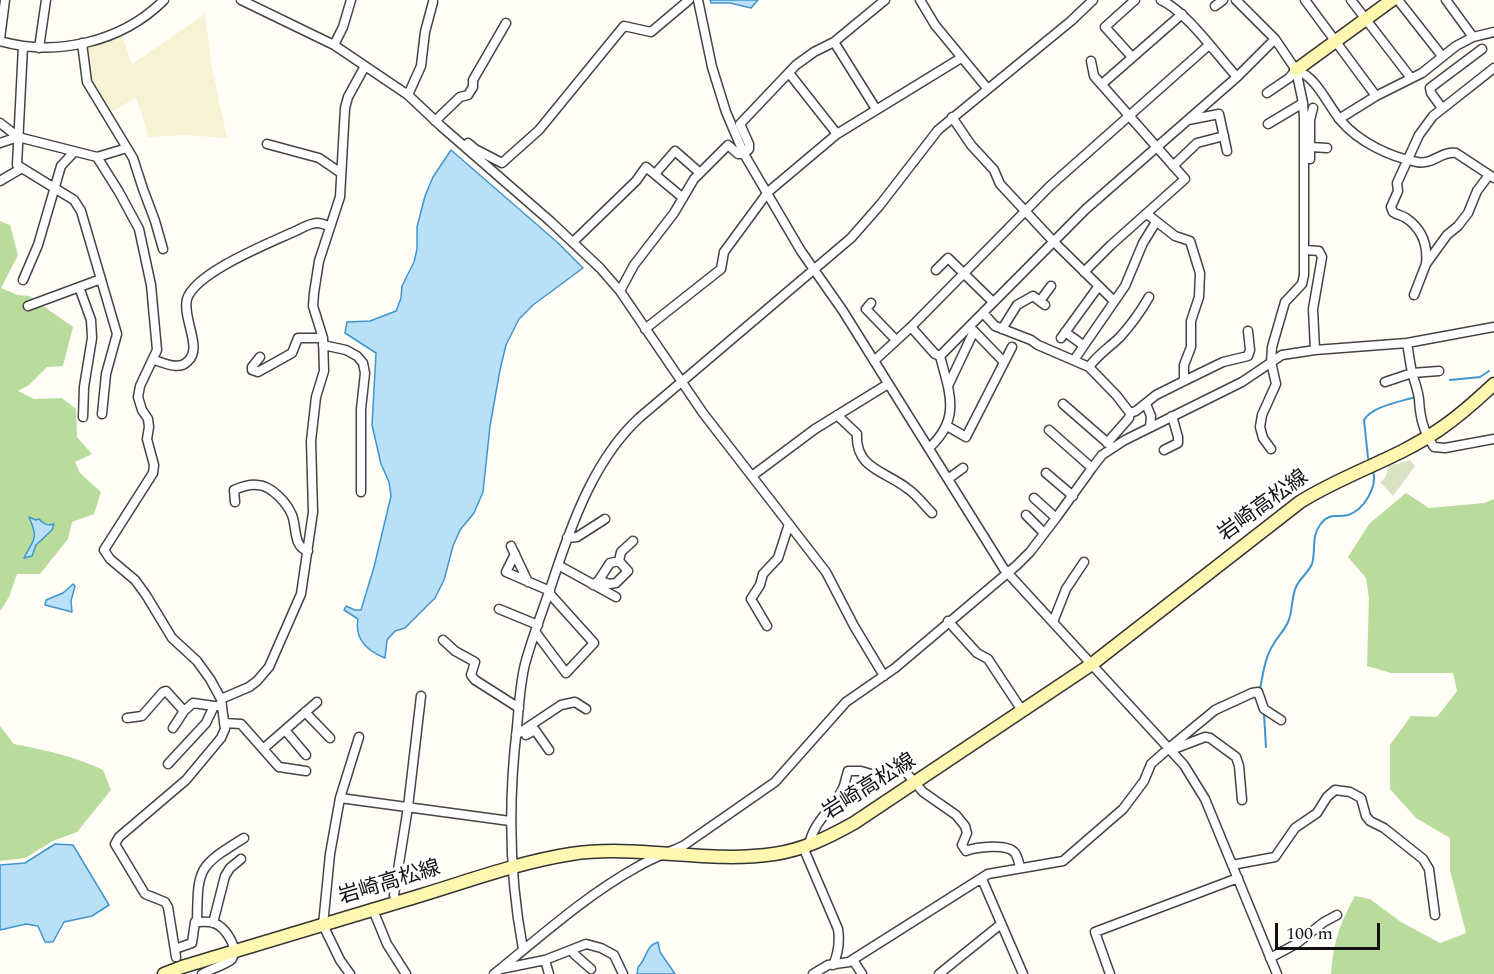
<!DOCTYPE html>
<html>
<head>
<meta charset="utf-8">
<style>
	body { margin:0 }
	#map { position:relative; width:1494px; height:974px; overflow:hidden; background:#fffdf5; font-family:Spectral,serif }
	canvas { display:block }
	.scale { position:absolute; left:1275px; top:923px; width:105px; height:27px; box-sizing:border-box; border:3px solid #111; border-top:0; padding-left:8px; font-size:18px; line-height:21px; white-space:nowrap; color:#111; -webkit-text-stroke:4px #fff; paint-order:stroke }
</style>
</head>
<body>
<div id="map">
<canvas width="1494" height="974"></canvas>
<div class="scale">100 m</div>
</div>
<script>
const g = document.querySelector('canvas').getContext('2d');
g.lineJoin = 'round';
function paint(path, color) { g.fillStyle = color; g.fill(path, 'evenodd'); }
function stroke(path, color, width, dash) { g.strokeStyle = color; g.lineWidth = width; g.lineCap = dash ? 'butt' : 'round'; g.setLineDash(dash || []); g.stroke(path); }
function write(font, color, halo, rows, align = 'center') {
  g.font = font + ' Spectral,"Noto Sans JP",serif'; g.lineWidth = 6; g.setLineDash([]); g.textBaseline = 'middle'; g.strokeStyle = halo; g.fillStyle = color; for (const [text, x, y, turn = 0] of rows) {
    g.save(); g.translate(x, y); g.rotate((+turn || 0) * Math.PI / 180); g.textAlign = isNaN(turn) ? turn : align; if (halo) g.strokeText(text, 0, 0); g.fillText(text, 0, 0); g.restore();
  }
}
const farmland = new Path2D(`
	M205,14l7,53 15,71 -42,-3 -37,2 -4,-17 -8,-22 -24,13 -18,-25 -4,-7 -4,-32 36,-11 10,28z`);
const forest = new Path2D(`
	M0,221l10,4 8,30 -17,33 17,7 11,1 44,31 -10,39 -16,1 -18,18 -11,6 16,8 28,-1 14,11 1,28 15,17 -17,8 5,11 21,19 -7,22 -22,8 -4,17 -28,35h-23l-8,23 -9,14z
	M1406,493l23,15 55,-5 10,-4v475h-163c3,-33 8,-49 24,-78l15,3 31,23 39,21 26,-10 -16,-63v-32l-34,-20 -26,-29v-44l21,-29 26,1 20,-26 -4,-18h-62l-24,-7 2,-68 -3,-20 -18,-21 21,-33z
	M0,726l14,18c31,6 60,12 89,26l8,20 -34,42 -24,9 -28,17 -25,3z`);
const cemetery = new Path2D(`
	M1410,460l5,6 -22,30 -13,-14 5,-4 4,-12z`);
const water = new Path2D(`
	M710,0h48l-7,8 -21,-5h-19z
	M451,150l106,92 26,26 -50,37 -14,14 -13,26 -6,25 -10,56 -7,66 -9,21 -14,17 -7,16 -9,34 -9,18 -30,30 -10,3 -8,9 -2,18c-17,-7 -31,-18 -27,-39l-14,-9 2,-4 9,4h6l13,-43 17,-71 -2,-14 -8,-18 -9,-39 4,-72 -31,-20 2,-11 23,-1 26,-10 5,-13 1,-12 12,-24 3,-13v-22l8,-31 8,-19z
	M29,517l7,3 3,-1c5,5 8,7 15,5l-2,6 -16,15 -4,11 -8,2c10,-20 15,-18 5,-41z
	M73,584l2,2 -4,15 1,11 -27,-7 1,-5 17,-7z
	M55,844l18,1 36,60 -17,11 -28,6 -11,20h-8l-7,-16 -12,-2 -26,6v-65l25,-2z
	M658,942l2,10 15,22h-38l1,-7c9,-8 7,-21 20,-25z`);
const stream = new Path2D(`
	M1450,380l30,-3 9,-6
	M1368,458l-4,-38c8,-14 36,-18 51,-23
	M1260,689c3,-15 5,-32 13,-44 5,-9 11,-14 15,-23 5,-11 3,-24 8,-35 4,-9 12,-14 16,-23 4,-13 -1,-27 8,-39 9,-13 16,-7 28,-10 16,-5 30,-29 25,-44
	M1264,714l2,33`);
const street = new Path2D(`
	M241,0l93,45 74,50 34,32 108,94 50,47 20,23 83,122 123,159 28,54 30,50
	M698,0l14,67 14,45 18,42 57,97 42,60 161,258 180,196 21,34 72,175
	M920,0l15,25 52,63
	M1161,0c26,12 55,54 76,77
	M1236,0l39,39 21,31 7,33 1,15v157l-2,9 -17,18 -13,45 -1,15 5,22 -14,31 -2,12 3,11 8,11
	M1305,0l71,96
	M1351,0l60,78
	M1398,0l44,56
	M1446,0l27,37
	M1215,6l8,-6
	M0,39l5,-39
	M0,41c57,16 122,1 164,-41
	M834,42l42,67
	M82,43l5,39 46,76 10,31 12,32 8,28
	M334,45l9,-18 8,-27
	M23,46l-6,119 57,35 7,11 36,123 -11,40 -4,40
	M39,48l7,-48
	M1132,57l-27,-30 30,-27
	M789,73l48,61
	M1102,84l80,-70
	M1267,93l22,-15 7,-8c21,7 31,34 45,51 18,21 49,36 76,41 16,3 24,-11 39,-9l38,25
	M408,95l13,-29 4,-34 8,-30
	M1442,108l-11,-15 -1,-5 52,-39
	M952,117l19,28 23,25 6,14 54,58 60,59
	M1339,119l37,-23 46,-23 34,-27 17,-9 21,-5
	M1188,120l31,-6 8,37
	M435,121l25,-24 8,-2 5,-8v-7l33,-57
	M0,123l18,14 79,20 30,-9
	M1268,124l35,-21
	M0,143l18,-6
	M468,143l7,6 27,14 37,-33 85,-104 27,6 38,-32
	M267,144l52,14 22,15
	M1311,147l16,1
	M97,157l22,35 20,37 12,56 6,65 -17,36 -2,11 4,13 6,9 1,8 -2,12 7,26 -1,8 -49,77 6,9 25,21 11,15 26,43 25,23 13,18 11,20 4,30 -4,9 -35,42 -67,57 -4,7 30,50 20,8 3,5 8,50
	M1310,159v-39l3,-12
	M1173,166l24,-23 27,-7
	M655,174l20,-23 25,22
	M0,181l22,-13
	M1147,214l28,22 15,5 10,32 -1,24 -8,24v26l-7,18v16
	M573,242l63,-61 10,-14 37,31
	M1305,250l14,1 3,6 -9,52 2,41
	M1426,264c2,-19 -4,-35 -20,-46 -5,-3 -9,-3 -13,-6l-2,-5 7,-16 -1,-8 22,-48 14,-19 61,-48
	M936,270l12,-12 45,44
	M1084,272l27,-27 74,-66 -91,-103 -3,-15
	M23,280l15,-35 23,-79 13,-14
	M79,287l12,33 1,18 -8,49 -1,30
	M620,291l14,-26 40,-52 20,-34 34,-34 10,9h6l5,-5v-5l-9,-20 56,-59 18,-13 20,-10 51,-42
	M1414,295l12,-31 21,-29 11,-9 10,-13 9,-22 12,-16
	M1040,301l11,-15
	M871,303l-5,6 30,31
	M28,306l73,-27
	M983,313l12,13 36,14 7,5 51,22 28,29 13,17 -1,5 -22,25
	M911,327l24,27 5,2
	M971,328l33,34
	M645,329l76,-60 3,-17 44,-60 69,-58 124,-76
	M1002,329l15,-24 16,-9 12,9
	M1065,332l18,13
	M1061,338l37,-51
	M1407,343c2,11 3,22 6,33 2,7 5,15 6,23 1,18 4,32 15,48l11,1 49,-9
	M323,345l23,5 11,6 6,7 2,10 -4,36v83
	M260,357l-8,10v3l6,2 34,-19 6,-15h25
	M154,360c11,3 25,11 34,1 15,-13 -6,-43 -1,-62 8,-26 80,-55 104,-66 8,-3 18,-10 26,-10 5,0 9,2 13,4
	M1074,360l51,-74 18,-43 13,-21
	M874,361l37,-34 139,-141 159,-141
	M1089,367c8,-12 21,-20 31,-30 11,-12 21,-26 29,-40
	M1385,382l27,-9 27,-2
	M948,386l26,-55
	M1063,404l47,41
	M1146,404l5,12 -1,11
	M1130,413l6,-2 20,-16 28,-14 39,-19 25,-6 2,-6 -2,-19
	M837,415l20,19c-2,35 29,37 51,55 9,6 16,16 24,24
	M947,426l19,11 46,-90
	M1049,430l43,38
	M929,448c32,-29 21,-54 11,-92l146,-147 151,-132 38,-38
	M1164,450l14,-7v-6l-6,-21
	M1046,473l27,23
	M752,476l63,-47 73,-45
	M948,479l15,-11
	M1034,498l22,20
	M235,502l-1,-12c7,-3 16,-6 23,-5 14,0 30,18 35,30 5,13 1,32 16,36
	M1026,515l18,18
	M567,538l10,-1 28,-18
	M511,546l17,36
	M515,554l-9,18 44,19
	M558,565l58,32
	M599,580l10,4 7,-1 12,-12 -9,-10
	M593,585l6,-5 11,-17 9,-2 2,-9 12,-11
	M499,609l39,16
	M948,621l29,32 11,6 35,53
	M1053,622l13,-33 18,-27
	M767,626l-16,-27 9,-14 3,-11 15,-16 11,-34
	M536,633l30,40 28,-30 -45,-50
	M443,640l12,11 20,11 -4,13 4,5 44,28
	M221,699l28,-12 8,-6 12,-14 32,-73 12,-82 -2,-71 5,-44 8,-26 -1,-33 -10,-32 1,-13 5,-32 21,-64 5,-89 3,-11 17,-31
	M305,712l25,26
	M127,718l15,-2 21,-24 3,-1 18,20
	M224,723l17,1 38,43 27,4
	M173,728l11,-17 9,-8 21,3
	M285,730l21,25
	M516,735l45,-30 14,-3 11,7
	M526,735l9,-5 14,20
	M263,749l54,-47
	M1171,750l34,-13 5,1 26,19 3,9 3,34
	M168,764l38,-41 8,-17h8
	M340,798l170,23
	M809,845c4,-23 23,-35 33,-55 3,-5 4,-13 6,-19h13l17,5 26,-6 19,22 33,23 9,11 2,7 -5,12 4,6c10,-4 42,-8 49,2 3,4 4,10 5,15
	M803,847l35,82c2,13 1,23 -5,36
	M1232,865l43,-8 20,-29 22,-15 10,-16 8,-7 15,2 11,6 5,18 4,5 14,7 39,31 6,10 6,46
	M982,879l41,95
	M397,903l-3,-8 14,-88 13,-111
	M373,910l14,34 19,30
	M197,922c1,-54 0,-55 47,-84
	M213,923l12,-47 5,-8 11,-9
	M175,949l17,-6 3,-21c6,0 14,-1 19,1 11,4 25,24 18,36 -4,5 -24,11 -30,15
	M523,949c-14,-74 -15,-147 -6,-222 2,-21 3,-43 8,-63 9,-33 22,-64 32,-96 18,-53 40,-111 82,-150l212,-180 29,-33 58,-75 133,-109 22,-21
	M572,950l2,4 17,15
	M1270,958l26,-14 28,-22 13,-7
	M545,960l4,14
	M853,960l9,14
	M501,969l44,-9 41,-16 15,4 13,7 9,19
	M350,974l-10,-14 -17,-35 7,-71 10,-56 19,-61
	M494,974c46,-37 91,-78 143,-107 15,-9 30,-14 46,-21l92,-64 71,-80 49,-34 122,-103 13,-13 26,-34 36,-50 10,-13 23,-15 117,-58 40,-27 33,-5 92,-7 87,-16
	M813,974l15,-9 21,-3 139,-88 75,-13 60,-52 21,-28 7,-17 18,-16 46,-38 37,-17 6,-1 6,17 17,11
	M939,974l62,-50
	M1110,974l-15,-42 143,-54`);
const secondary = new Path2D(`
	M1296,70l96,-70
	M164,974l18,-7c80,-24 160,-48 240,-72 49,-15 98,-33 149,-41 67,-10 136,10 203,0 29,-4 55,-17 80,-31l238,-159 208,-162c44,-28 97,-43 140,-73 19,-13 37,-29 54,-45`);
const streetNames = [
	["岩崎高松線",1264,507,-36],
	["岩崎高松線",870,788,-32],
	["岩崎高松線",390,884,-17]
];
paint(farmland, '#f6f3d4');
paint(forest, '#b9dc9c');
paint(cemetery, '#d9e3c4');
paint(water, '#b9e0f7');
stroke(water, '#3f96cf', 1.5);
stroke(stream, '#3f96cf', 2);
stroke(street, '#444', 11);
stroke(secondary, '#333', 15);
stroke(street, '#fff', 8);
stroke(secondary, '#fff6b0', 12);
write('21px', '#111', '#fff', streetNames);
</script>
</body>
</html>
